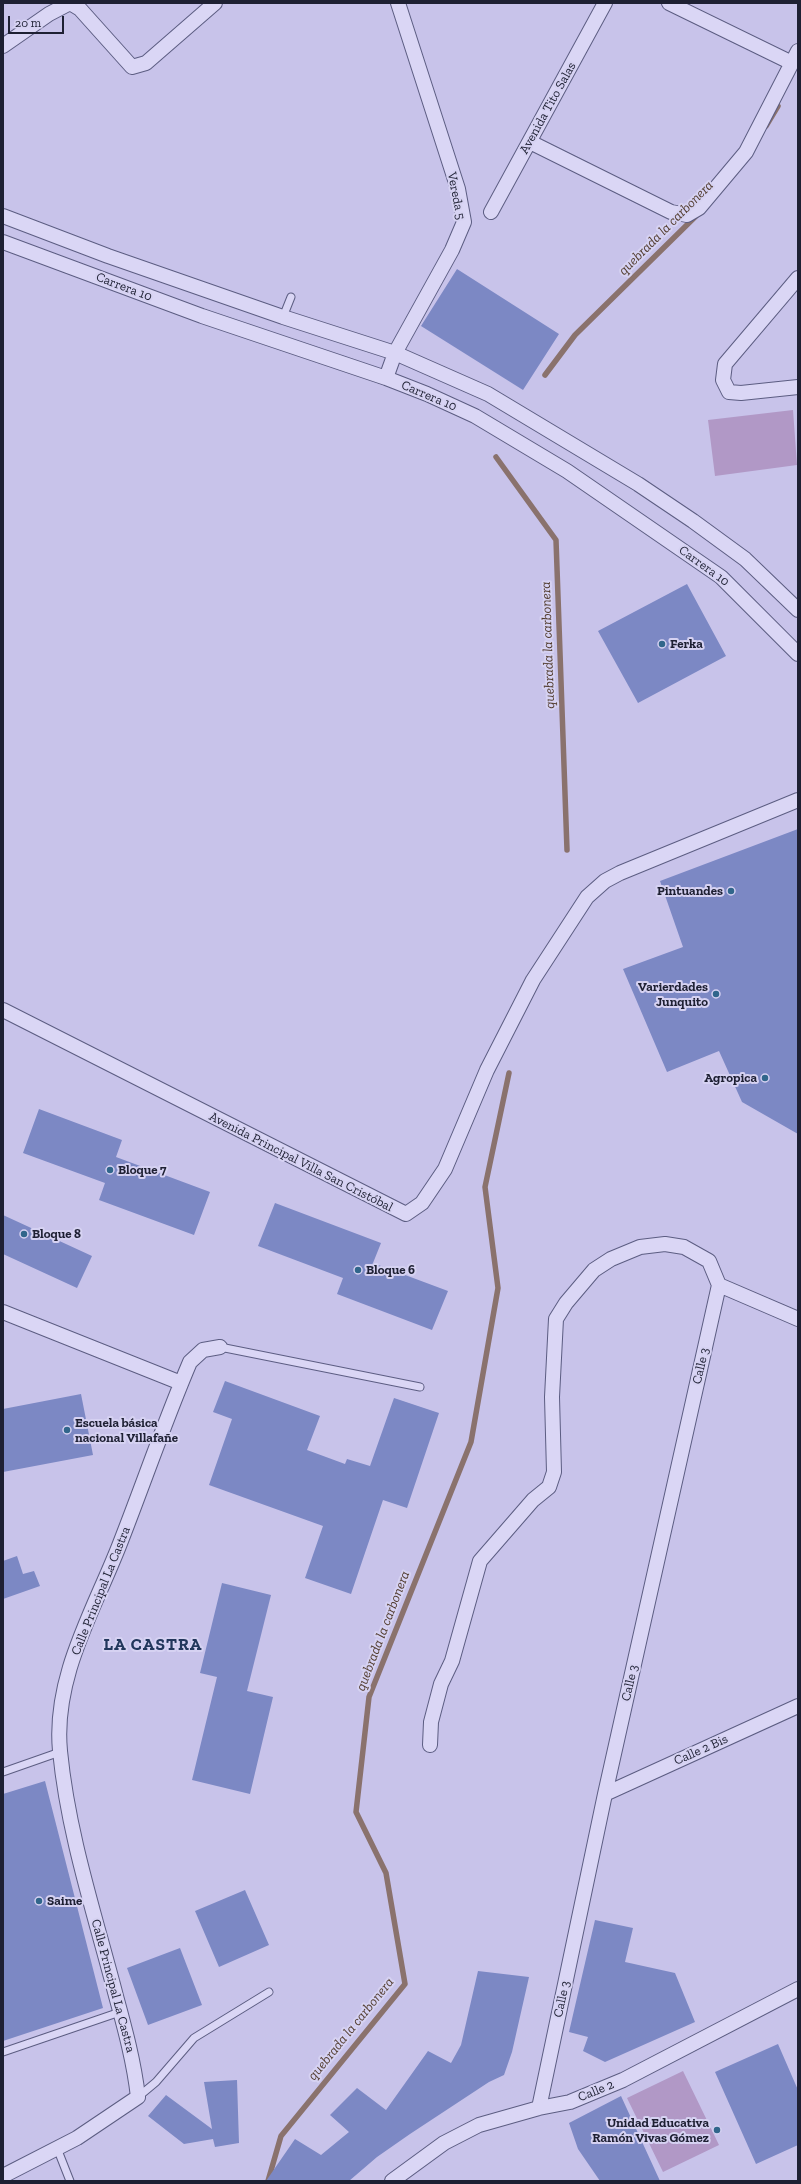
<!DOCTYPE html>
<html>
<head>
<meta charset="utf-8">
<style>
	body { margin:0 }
	#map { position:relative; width:801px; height:2184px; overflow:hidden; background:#c8c3ea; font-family:"Zilla Slab",serif }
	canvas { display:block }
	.frame { position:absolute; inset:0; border:4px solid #1e2033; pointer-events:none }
	.scale { position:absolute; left:8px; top:16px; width:56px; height:18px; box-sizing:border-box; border:2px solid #1e2033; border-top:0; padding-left:5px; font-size:12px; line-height:14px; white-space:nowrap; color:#1e2033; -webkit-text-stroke:3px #d6d2f2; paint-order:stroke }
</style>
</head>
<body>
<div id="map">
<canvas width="801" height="2184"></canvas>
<div class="frame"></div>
<div class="scale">20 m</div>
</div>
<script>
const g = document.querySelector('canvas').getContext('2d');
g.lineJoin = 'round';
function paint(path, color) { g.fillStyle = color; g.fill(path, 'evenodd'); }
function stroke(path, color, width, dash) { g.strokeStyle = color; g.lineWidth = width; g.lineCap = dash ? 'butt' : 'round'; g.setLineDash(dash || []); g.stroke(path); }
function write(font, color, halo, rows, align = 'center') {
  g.font = font + ' "Zilla Slab",serif'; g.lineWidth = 4; g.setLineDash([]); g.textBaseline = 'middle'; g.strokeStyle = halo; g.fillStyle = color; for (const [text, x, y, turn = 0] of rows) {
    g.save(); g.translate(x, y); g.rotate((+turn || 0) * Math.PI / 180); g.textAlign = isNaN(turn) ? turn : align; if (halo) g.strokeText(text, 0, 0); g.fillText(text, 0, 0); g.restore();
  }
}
const green = new Path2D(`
	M793,410l4,55 -82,11 -7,-56z
	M683,2071l36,74 -56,27 -36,-74z`);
const stream = new Path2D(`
	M766,126l12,-20
	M545,375l30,-40 121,-119
	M496,457l60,83 11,310
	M268,2181l13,-45 124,-152 -19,-111 -30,-61 13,-115 102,-255 27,-154 -13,-101 24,-114`);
const building = new Path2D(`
	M457,269l102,65 -36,56 -102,-64z
	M687,584l39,72 -88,47 -40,-72z
	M798,829v305l-56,-32 -23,-51 -52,21 -44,-103 60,-22 -23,-66z
	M39,1109l83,31 -6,17 94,35 -16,43 -95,-35 6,-17 -82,-30z
	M275,1203l106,40 -8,20 75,28 -16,39 -95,-36 6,-16 -85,-32z
	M3,1215l89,41 -15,32 -74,-34z
	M225,1381l95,35 -13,34 38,14 2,-5 23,7 24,-68 45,15 -32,95 -24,-8 -32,94 -46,-16 18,-52 -114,-41 23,-66 -19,-7z
	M81,1394l12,61 -90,17v-63z
	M17,1556l6,18 11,-3 6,15 -37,13v-38z
	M222,1583l49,12 -24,96 26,6 -23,97 -58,-14 25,-103 -17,-4z
	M45,1781l58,227 -100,33v-247z
	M245,1890l24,55 -50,22 -24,-56z
	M595,1920l38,8 -8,34 50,11 20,49 -90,40 -22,-11 5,-14 -19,-5z
	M180,1948l22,57 -54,20 -21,-57z
	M478,1971l51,6 -17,75 -8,23 -15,7 -79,52 -33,23 -28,24h-83l29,-42 26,16 28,-23 -19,-17 27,-27 29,22 42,-59 23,12 10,-18z
	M778,2044l20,46v55l-42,19 -41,-92z
	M237,2080l2,63 -24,4 -2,-8 -29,5 -36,-28 18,-21 46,34 -8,-47z
	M621,2096l39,85h-60l-22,-32 -9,-26z`);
const service = new Path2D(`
	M283,317l8,-20
	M220,1347l200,40
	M3,1772l57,-20
	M3,2052l117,-40
	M138,2097l18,-15 38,-44 75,-46
	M57,2148l13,33`);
const minor = new Path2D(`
	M669,3l123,60
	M3,46l46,-32 21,-11 10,6 52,58 14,-4 69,-60
	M530,142l141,70 16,3 12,-7 47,-56 52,-101
	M491,212l114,-209
	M3,216l105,40 175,61 112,36 93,41 150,90 55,37 52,38 53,51
	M3,242l199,74 184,62 41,16 48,22 92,55 154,106 77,77
	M798,278l-73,86 -2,16 6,12 12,1 57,-6
	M386,378l9,-25 57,-103 12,-28 -6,-33 -60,-186
	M3,1010l403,204 16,-11 23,-34 42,-99 46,-90 54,-83 18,-16 15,-8 178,-73
	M719,1285l79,34
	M3,1312l178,71
	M430,1745l1,-23 10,-38 11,-23 28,-100 53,-61 16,-13 5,-15 -2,-75 4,-78 10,-16 28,-33 17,-11 29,-12 25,-3 19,3 25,14 10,24 -114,509 -66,314
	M605,1794l193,-88
	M3,2176l74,-38 61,-41c-4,-35 -13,-68 -22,-101 -21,-81 -48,-162 -56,-245 -7,-73 33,-139 59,-205 24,-61 45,-123 71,-184l13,-12 17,-3
	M392,2181l52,-38 35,-18 60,-17 31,-6 53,-22 175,-91`);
const markers = [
	[662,644,4,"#31668b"],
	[731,891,4,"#31668b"],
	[716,994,4,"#31668b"],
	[765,1078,4,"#31668b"],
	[110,1170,4,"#31668b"],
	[24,1234,4,"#31668b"],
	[358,1270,4,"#31668b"],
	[67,1430,4,"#31668b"],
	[39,1901,4,"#31668b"],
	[717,2130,4,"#31668b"]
];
const streetNames = [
	["Avenida Tito Salas",548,108,-61],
	["Vereda 5",456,196,79],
	["Carrera 10",124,287,21],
	["Carrera 10",429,396,23],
	["Carrera 10",704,566,36],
	["Avenida Principal Villa San Cristóbal",301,1162,27],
	["Calle 3",701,1366,-77],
	["Calle Principal La Castra",101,1591,-68],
	["Calle 3",630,1683,-77],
	["Calle 2 Bis",701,1750,-24],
	["Calle Principal La Castra",113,1986,75],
	["Calle 3",562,1999,-78],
	["Calle 2",596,2091,-22]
];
const poiNames = [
	["Ferka",670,644],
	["Pintuandes",723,891,"right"],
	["Varierdades",708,987,"right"],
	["Junquito",708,1002,"right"],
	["Agropica",757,1078,"right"],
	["Bloque 7",118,1170],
	["Bloque 8",32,1234],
	["Bloque 6",366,1270],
	["Escuela básica",75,1423],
	["nacional Villafañe",75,1438],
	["Saime",47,1901],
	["Unidad Educativa",709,2123,"right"],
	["Ramón Vivas Gómez",709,2138,"right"]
];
const waterNames = [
	["quebrada la carbonera",666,228,-45],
	["quebrada la carbonera",548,645,-92],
	["quebrada la carbonera",383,1631,-69],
	["quebrada la carbonera",351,2029,-51]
];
const districtNames = [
	["LA CASTRA",153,1645]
];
paint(green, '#b198c6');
stroke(stream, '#8a726d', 5.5);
paint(building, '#7c88c4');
stroke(service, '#5c5d82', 9);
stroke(minor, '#5c5d82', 16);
stroke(service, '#dad6f5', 7);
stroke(minor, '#dad6f5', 14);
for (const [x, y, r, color] of markers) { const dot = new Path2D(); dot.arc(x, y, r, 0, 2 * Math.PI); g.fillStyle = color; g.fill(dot); stroke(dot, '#d6d2f2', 1.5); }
write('13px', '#1e2033', '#d6d2f2', streetNames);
write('bold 13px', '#1e2033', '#d6d2f2', poiNames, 'left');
write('italic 14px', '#523c2f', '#d6d2f2', waterNames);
g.letterSpacing = '1px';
write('bold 17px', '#22375c', '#d6d2f2', districtNames);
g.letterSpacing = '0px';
</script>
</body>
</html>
